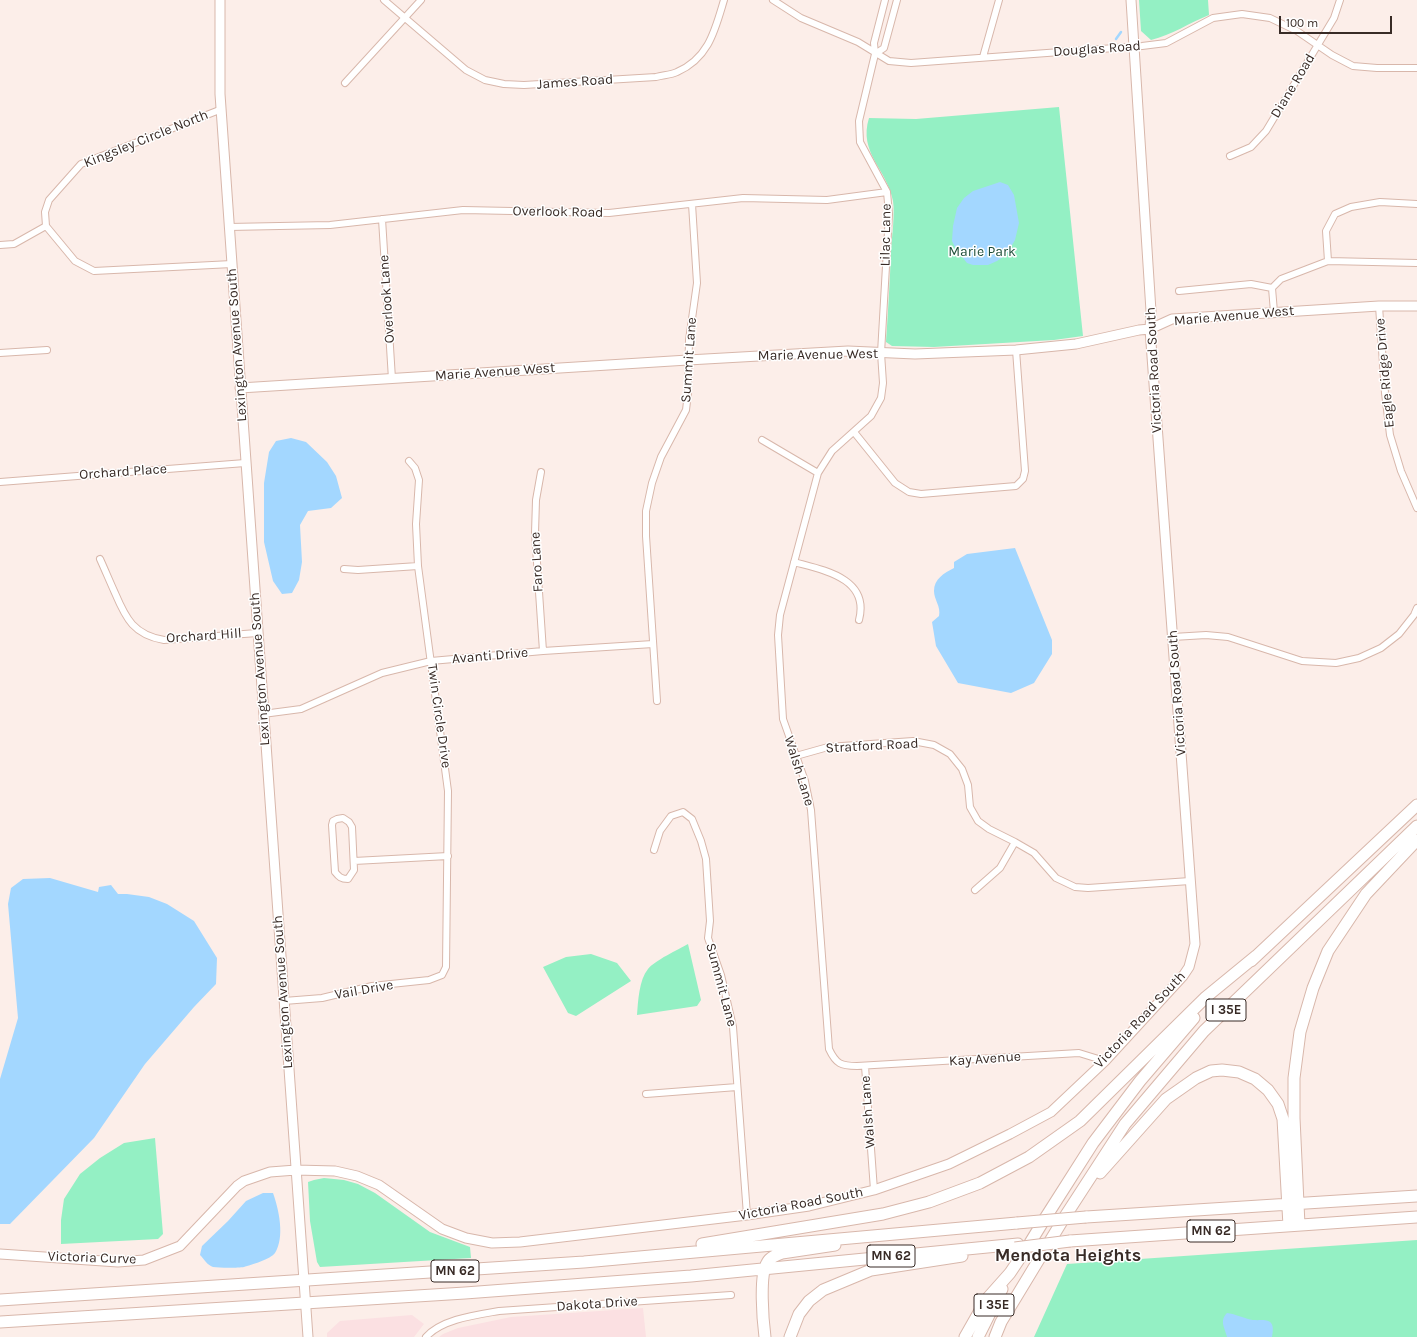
<!DOCTYPE html>
<html>
<head>
<meta charset="utf-8">
<style>
	body { margin:0 }
	#map { position:relative; width:1417px; height:1337px; overflow:hidden; background:#fceee9; font-family:Karla,sans-serif }
	canvas { display:block }
	.scale { position:absolute; left:1279px; top:16px; width:113px; height:18px; box-sizing:border-box; border:2px solid #382b26; border-top:0; padding-left:5px; font-size:12px; line-height:14px; white-space:nowrap; color:#382b26; -webkit-text-stroke:3px #fff; paint-order:stroke }
</style>
</head>
<body>
<div id="map">
<canvas width="1417" height="1337"></canvas>
<div class="scale">100 m</div>
</div>
<script>
const g = document.querySelector('canvas').getContext('2d');
g.lineJoin = 'round';
function paint(path, color) { g.fillStyle = color; g.fill(path, 'evenodd'); }
function stroke(path, color, width, dash) { g.strokeStyle = color; g.lineWidth = width; g.lineCap = dash ? 'butt' : 'round'; g.setLineDash(dash || []); g.stroke(path); }
function write(font, color, halo, rows, align = 'center') {
  g.font = font + ' Karla,sans-serif'; g.lineWidth = 3; g.setLineDash([]); g.textBaseline = 'middle'; g.strokeStyle = halo; g.fillStyle = color; for (const [text, x, y, turn = 0] of rows) {
    g.save(); g.translate(x, y); g.rotate((+turn || 0) * Math.PI / 180); g.textAlign = isNaN(turn) ? turn : align; if (halo) g.strokeText(text, 0, 0); g.fillText(text, 0, 0); g.restore();
  }
}
const commercial = new Path2D(`
	M643,1308l3,29h-207l4,-3 15,-6 53,-11z
	M412,1315l12,9 -10,13h-87v-4l13,-12z`);
const green = new Path2D(`
	M1139,0h69l1,15c-20,8 -37,20 -58,25l-10,-9z
	M1059,107l24,229 -29,4 -120,7 -42,-1 -6,-4c2,-31 4,-61 5,-92 1,-14 4,-36 2,-49 -6,-32 -35,-48 -24,-83l47,1z
	M688,944l13,56 -4,6 -60,9c1,-14 2,-35 11,-46 6,-8 31,-20 40,-25z
	M591,954l26,9 14,18 -55,35 -8,-3 -25,-46 23,-10z
	M155,1138l8,96 -5,5 -97,5v-24l3,-21 16,-25 20,-16 24,-15z
	M324,1178l20,2 14,4 17,9 55,39 40,15 1,11 -151,9 -3,-5 -7,-41 -2,-39 6,-2z
	M1417,1240v97h-383l33,-73z`);
const water = new Path2D(`
	M1000,182l8,3 6,10 5,28 -4,17 -9,15 -9,6 -9,4h-15l-6,-2 -11,-14 -4,-8 1,-15 4,-18 7,-10 9,-7z
	M291,438l15,4 21,20 9,14 6,22 -11,10 -23,3 -8,14 2,37 -3,18 -7,13 -10,1 -9,-13 -9,-39v-59l5,-31 7,-11z
	M1015,548l37,92v14l-18,29 -23,10 -53,-10 -22,-37 -4,-24 7,-6c2,-10 -5,-16 -5,-25 0,-12 10,-18 20,-23v-6l13,-8z
	M50,878l48,14 1,-5 12,-2 7,9h9l22,3 18,7 27,17 23,37 -1,26 -22,23 -49,57 -51,74 -84,86h-10v-145l18,-61 -10,-114 3,-16 12,-9z
	M263,1193h10c6,17 12,44 2,60 -4,6 -24,12 -31,14 -6,1 -24,1 -31,0 -6,-2 -9,-8 -13,-12l2,-9 26,-25 18,-20z
	M1227,1313c8,1 14,4 21,6 12,4 29,-6 24,18h-45c-2,-9 -8,-16 0,-24z`);
const stream = new Path2D(`
	M1116,39l5,-7`);
const street = new Path2D(`
	M384,0l82,70 19,10 19,4 20,1 132,-8c7,-2 15,-2 21,-5 32,-14 38,-42 47,-72
	M773,0l28,18 57,24 31,19 22,2 231,-17 24,-3 47,-25 29,-4 28,4 27,13 35,24 21,11 24,2h40
	M885,0l-11,43 1,11 -16,67 1,21 27,50 2,22 -8,139 2,30 -2,15 -10,18 -39,35 -14,22 -38,142 -2,20 5,84 22,62 6,29 18,239c7,15 12,17 28,17l222,-13 26,8
	M875,54l9,-6 13,-48
	M983,57l16,-57
	M345,83l76,-83
	M222,109l-141,55 -32,36 -4,12 1,14 29,35 19,10 138,-7
	M1230,156l21,-9 15,-16 68,-113 6,-18
	M382,219l10,160
	M229,227l101,-2 133,-15 146,3 134,-15 84,2 60,-8
	M0,245l14,-1 32,-18
	M1328,261l-2,-30 9,-17 16,-7 29,-5 37,2
	M1272,288l2,24
	M1179,291l72,-7 21,4 9,-9 47,-18 89,2
	M1379,306l6,87 5,42 11,36 16,37
	M0,353l47,-3
	M854,432l41,51 14,9 12,2 95,-8 7,-7 2,-8 -9,-121
	M762,440l56,33
	M541,472l-5,28 -1,33 8,118
	M0,482l245,-19
	M100,559c5,11 10,23 15,34 11,26 19,42 49,47l93,-7
	M794,562c29,8 76,16 65,58
	M344,569l14,1 60,-4
	M1173,637l33,-2 22,2 74,24 34,2 23,-5 22,-10 18,-14 15,-19 3,-7
	M657,701l-11,-165v-25l6,-28 9,-26 25,-47 2,-17 1,-53 8,-57 -5,-79
	M263,714l38,-5 81,-36 49,-12 112,-10 110,-7
	M796,756l32,-9 85,-6 21,4 16,9 12,15 6,16 2,22 8,14 11,8 26,13 19,11 22,25 19,9 13,1 102,-7
	M343,818l6,4 3,5 2,43 -6,9c-7,0 -9,-2 -13,-7l-3,-47 1,-4 4,-2z
	M654,850l6,-19 11,-15 12,-4 9,7 9,22 5,18 4,62 -2,17 13,37 12,52 14,188
	M354,861l94,-5
	M975,890l25,-22 15,-26
	M284,1001l38,-3 50,-12 57,-6 13,-5 4,-8 2,-176 -30,-225 -2,-42 3,-44 -4,-12 -6,-7
	M865,1066l9,124
	M646,1094l91,-7
	M426,1337c16,-18 50,-22 73,-26l232,-16`);
const secondary = new Path2D(`
	M220,0v94l12,170 76,1073
	M240,388l448,-28 160,-9 67,3 101,-4 60,-6 63,-14 11,-1 22,-10 207,-13h38
	M0,1254l118,8 26,-2 36,-14 57,-60 7,-5 26,-9 26,-2 39,1 22,5 22,9 63,44 24,9 26,5 28,-1 227,-27 62,-9 65,-16 75,-26 61,-30 41,-22 54,-51 78,-85 6,-9 6,-23 -45,-615 1,-18 -20,-311`);
const highway = new Path2D(`
	M1251,961l166,-156
	M1100,1173l66,-74 30,-21 15,-7 11,-1 17,2 16,7 13,11 10,14 5,15 6,107
	M1086,1217l331,-21
	M1299,1225l-5,-107v-40l6,-46 13,-44 15,-37 38,-57 51,-54
	M1070,1241l347,-24
	M702,1244l181,-30 46,-12 51,-19 49,-26 51,-36 126,-124 50,-41
	M0,1300l584,-38 433,-39
	M0,1322l465,-29 226,-17 327,-32
	M765,1337c-2,-15 -6,-62 2,-74 3,-6 9,-8 15,-10l53,-8
	M790,1337l9,-23 10,-13 14,-11 48,-20 91,-14
	M965,1337l21,-37 24,-27 20,-30 14,-23 49,-77 47,-62 54,-63
	M978,1337l24,-48
	M995,1337l6,-15 63,-104 61,-94 79,-93 213,-205`);
const highwayBridge = new Path2D(`
	M1017,1223l69,-6
	M1015,1248l55,-7`);
const shields = [
	[1226,1010,40],
	[1211,1231,48],
	[891,1256,48],
	[455,1271,48],
	[994,1305,40]
];
const shieldNames = [
	["I 35E",1226,1010],
	["MN 62",1211,1231],
	["MN 62",891,1256],
	["MN 62",455,1271],
	["I 35E",994,1305]
];
const streetNames = [
	["Douglas Road",1097,49,-4],
	["James Road",575,82,-4],
	["Diane Road",1293,86,-59],
	["Kingsley Circle North",146,139,-22],
	["Overlook Road",558,212,1],
	["Lilac Lane",886,235,-89],
	["Overlook Lane",387,299,-94],
	["Marie Avenue West",1234,316,-5],
	["Lexington Avenue South",237,345,-94],
	["Marie Avenue West",818,355,-1],
	["Summit Lane",689,360,-86],
	["Victoria Road South",1154,370,-93],
	["Marie Avenue West",495,372,-4],
	["Eagle Ridge Drive",1385,373,-95],
	["Orchard Place",123,472,-4],
	["Faro Lane",537,562,-93],
	["Orchard Hill",204,636,-4],
	["Avanti Drive",490,656,-5],
	["Lexington Avenue South",260,669,-94],
	["Victoria Road South",1177,693,-94],
	["Twin Circle Drive",439,716,82],
	["Stratford Road",872,746,-3],
	["Walsh Lane",799,771,73],
	["Summit Lane",721,985,75],
	["Vail Drive",364,990,-10],
	["Lexington Avenue South",283,992,-94],
	["Victoria Road South",1140,1020,-47],
	["Kay Avenue",985,1059,-4],
	["Walsh Lane",868,1112,-94],
	["Victoria Road South",801,1204,-11],
	["Victoria Curve",92,1258,2],
	["Dakota Drive",597,1304,-4]
];
const parkNames = [
	["Marie Park",982,252]
];
const districtNames = [
	["Mendota Heights",1068,1256]
];
paint(commercial, '#fbe0e2');
paint(green, '#94f0c4');
paint(water, '#a3d7ff');
stroke(stream, '#a3d7ff', 2.5);
stroke(street, '#d8b7ab', 8);
stroke(secondary, '#d8b7ab', 11);
stroke(highway, '#d8b7ab', 13);
stroke(street, '#fff', 6);
stroke(secondary, '#fff', 9);
stroke(highway, '#fff', 11);
stroke(highwayBridge, '#d8b7ab', 13, []);
stroke(highwayBridge, '#fff', 11);
for (const [x, y, w] of shields) { const box = new Path2D(); box.roundRect(x - w / 2, y - 11, w, 22, 3); g.fillStyle = '#fff'; g.fill(box); stroke(box, '#382b26', 1); }
write('bold 13px', '#382b26', null, shieldNames);
write('14px', '#382b26', '#fff', streetNames);
write('14px', '#1e4d39', '#fff', parkNames);
write('bold 18px', '#382b26', '#fff', districtNames);
</script>
</body>
</html>
